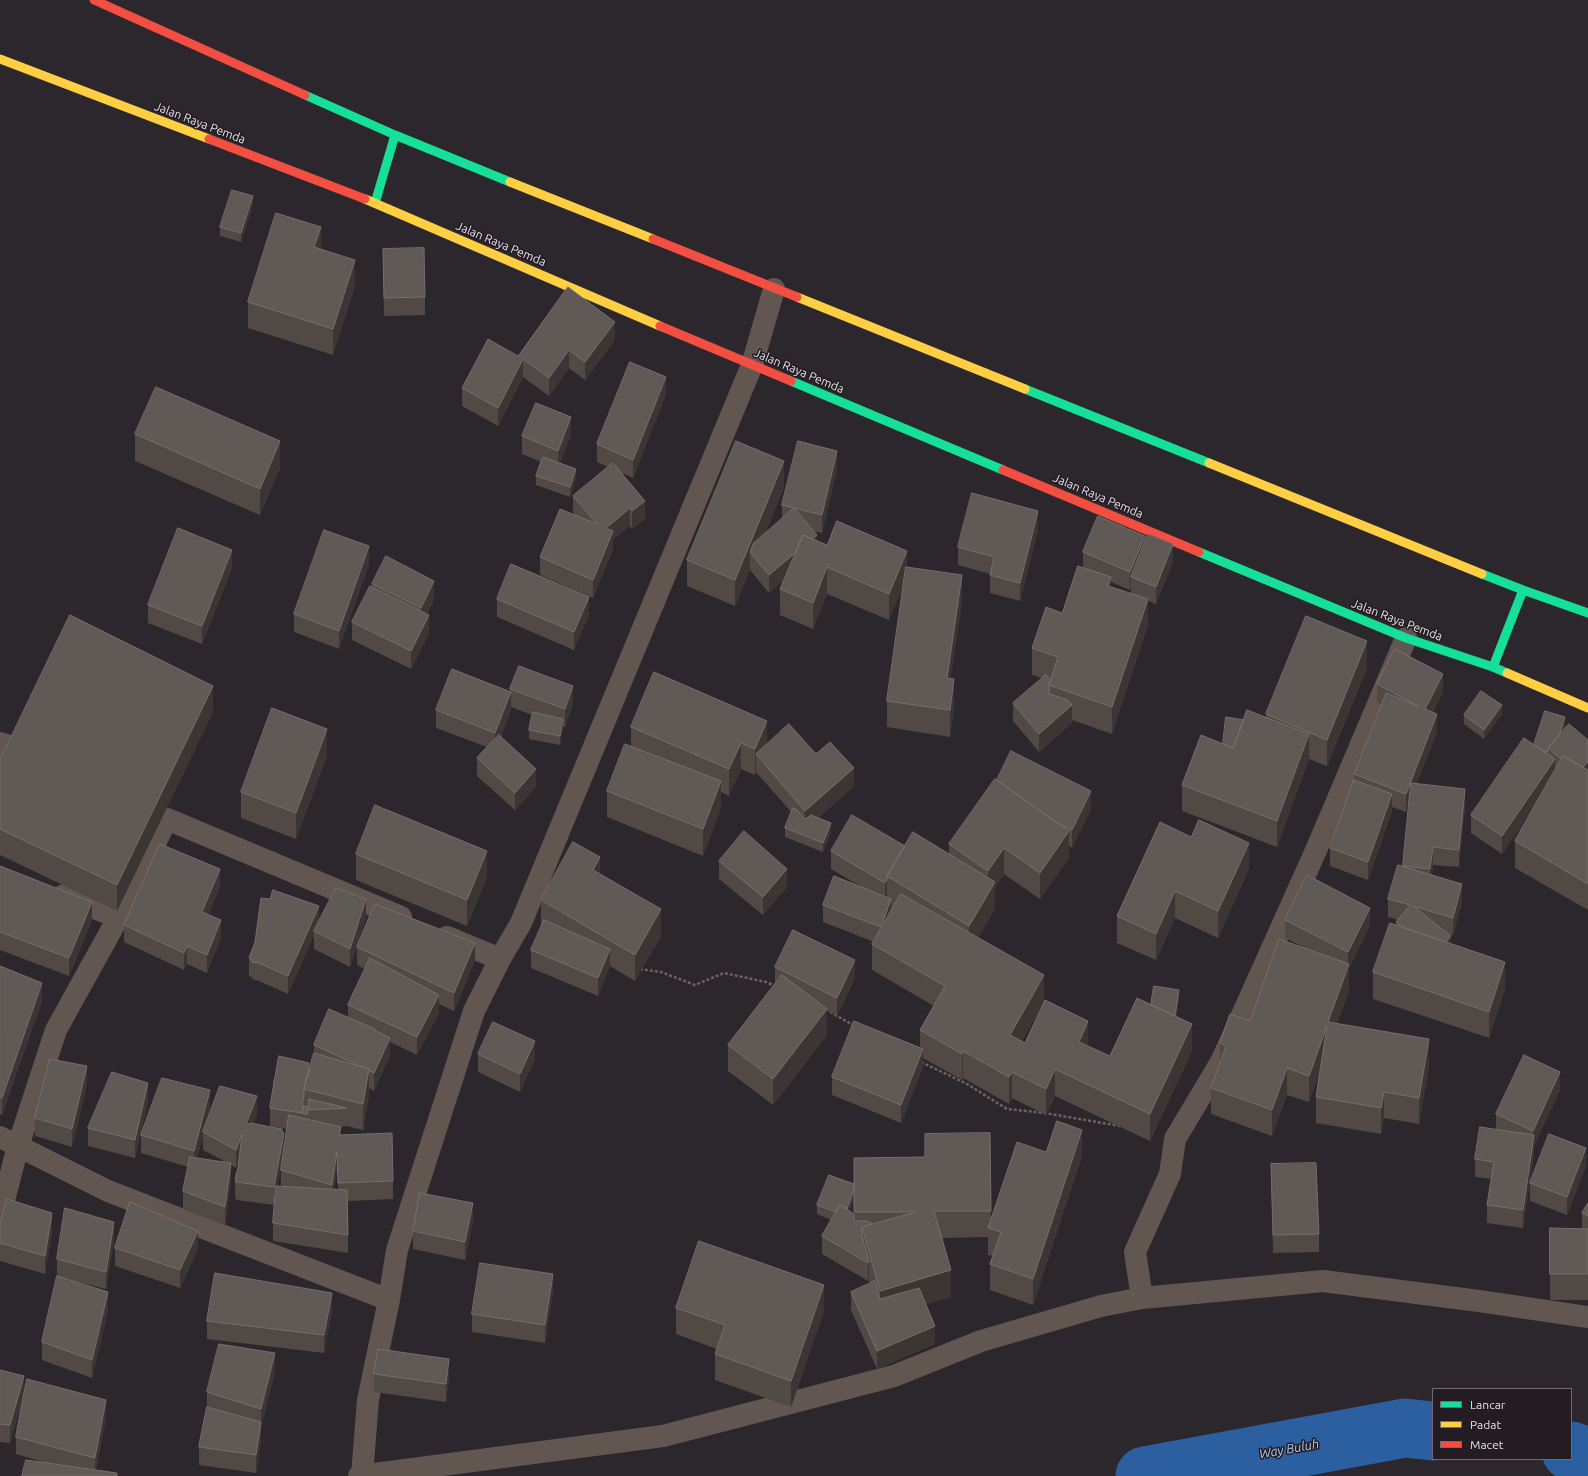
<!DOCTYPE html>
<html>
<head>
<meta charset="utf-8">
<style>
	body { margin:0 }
	#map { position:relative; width:1588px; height:1476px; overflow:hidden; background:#2b272c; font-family:Ubuntu,sans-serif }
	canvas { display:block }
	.legend { position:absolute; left:1432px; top:1388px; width:140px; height:72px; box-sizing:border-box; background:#231c23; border:1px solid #716b71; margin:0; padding:5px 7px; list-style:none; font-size:12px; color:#e6e2e7 }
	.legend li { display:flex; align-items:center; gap:8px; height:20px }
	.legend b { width:20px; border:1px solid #716b71 }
</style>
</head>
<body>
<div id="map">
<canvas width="1588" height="1476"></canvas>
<ul class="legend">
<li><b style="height:5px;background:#16e098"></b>Lancar</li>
<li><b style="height:5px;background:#ffcf43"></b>Padat</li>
<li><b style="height:5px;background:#f24e42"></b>Macet</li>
</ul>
</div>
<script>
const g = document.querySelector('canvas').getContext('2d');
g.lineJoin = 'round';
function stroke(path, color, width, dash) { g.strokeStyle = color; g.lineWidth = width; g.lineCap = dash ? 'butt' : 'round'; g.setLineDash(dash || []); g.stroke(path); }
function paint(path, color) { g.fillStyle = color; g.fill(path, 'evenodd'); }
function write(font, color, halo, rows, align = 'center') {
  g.font = font + ' Ubuntu,sans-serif'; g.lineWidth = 3; g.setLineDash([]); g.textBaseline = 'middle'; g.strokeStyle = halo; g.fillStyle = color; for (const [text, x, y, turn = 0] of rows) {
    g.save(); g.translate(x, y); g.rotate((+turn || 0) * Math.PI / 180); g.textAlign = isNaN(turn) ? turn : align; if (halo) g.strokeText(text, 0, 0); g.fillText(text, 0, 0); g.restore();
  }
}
const river = new Path2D(`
	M1571,1451l17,6
	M1145,1476l260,-48 28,3`);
const path = new Path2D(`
	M640,969l21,3 34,13 29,-12 42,9 11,5
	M830,1012l25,14
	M921,1062l46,22 40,25 38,4 75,13`);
const street = new Path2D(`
	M0,743l10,3 -10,22
	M64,895l54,23
	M447,937l53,22
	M0,1137l108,54 281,109
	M0,1216l18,-70 38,-116 62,-112 49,-99 234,98
	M1142,1298l-7,-46 35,-78 5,-35 46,-77 96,-214 89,-210
	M362,1475l6,-75 21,-100 8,-50 77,-239 26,-52 21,-36 231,-558 22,-76
	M359,1476l304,-40 231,-60 87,-35 120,-35 41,-8 181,-17 156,20 109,16`);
const fast = new Path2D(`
	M305,95l90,40 115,47
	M375,203l20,-68
	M791,381l212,89
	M1025,389l184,74
	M1199,552l207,86 87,29 14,6
	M1482,574l41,16 65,23
	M1493,667l30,-77`);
const slow = new Path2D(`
	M0,59l209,80
	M510,182l143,57
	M365,199l295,127
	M797,297l228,92
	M1209,463l273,111
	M1507,673l81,35`);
const jam = new Path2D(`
	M94,0l211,95
	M209,139l156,60
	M653,239l144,58
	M660,326l131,55
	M1003,470l196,82`);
const wall = new Path2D(`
	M253,205l-12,37 -21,-6v-9z
	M383,249l42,48v18l-41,1z
	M355,286l-22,69 -85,-27v-26z
	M615,340l-30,40 -16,-12 -20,28 -26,-19 -25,49 -36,-20v-18l56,-32z
	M666,394l-33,84 -11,-5 23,46 -13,10 -2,-3 -17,13v10l-20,49 -53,-23v-18l33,-43v-18l35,-29 -11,-5v-18z
	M135,434l145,34 -20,47 -125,-54z
	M571,435l-11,28 16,15 -6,19 -34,-12v-9l5,-14 -19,-8v-18z
	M837,469l-15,64 -9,-2 4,10 10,4 80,22 55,35 -12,77 4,27 -4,31 -63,-10v-26l16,-115 -14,34 -62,-26 -14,35 -33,-14v-26l4,-9 -15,13 -19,-23 -15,36 -48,-20v-26l97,-73 -19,47 17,-15v-14z
	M1038,529l-18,72 -30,-8v-19l-32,-9v-18z
	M1145,543l28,19 -17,42 -8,-3v24l-36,109 -40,-14v3l-33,29 -26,-31v-18l29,-25 -10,-3v-27l30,-35 21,-45v-16zM1111,582l19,8 1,-4v7l-20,-6z
	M369,564l-30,85 -45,-17v-18z
	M232,568l-30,76 -54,-21v-18z
	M372,584l62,15 -7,15 2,19 -18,36 -59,-29v-18l20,-35z
	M497,599l92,16 -15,35 -77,-33z
	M1367,668l-40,98 -18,-7 -32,88 -95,-36v-26l41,-41 21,-24 22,-3v-3z
	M1377,684l66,8 -10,20 4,20 -20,51 48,24 -6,60 -26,-2 -1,10 30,27 -9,33 -4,-1 2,10 54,45 -16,49 -116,-39v-27l23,-47v-3l3,-2 -11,-3v-18l15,-32 6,-65 -3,10 -14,-5v5l-24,68 -38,-14v-18l24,-66v-8l27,-70 -4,-2z
	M510,689l63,15 -8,23h-2l-3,18 -31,-6v-9l3,-15 -21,-8v3l-10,26 35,51 -21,23 -38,-34v-18l10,-11 -51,-19v-18l74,-19z
	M213,712l-96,199 -117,-56v-95z
	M1502,714l-18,25 -20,-15v-9z
	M1565,726l-2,5 25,9v170l-73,-42v-27l18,-33 -31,46 -31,-21v-18z
	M631,727l136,17 49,10 38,32 -36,32 13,14 -8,20 -38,-15v-9l7,-15 -36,-41 -1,3 -14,-6 -12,27 -8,-4v16l-18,48 -96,-39v-26l24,-45z
	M327,755l-31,84 -55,-21v-26z
	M997,780l94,29 -19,39 -3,-2v12l-29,41 -36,-25 -9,13v22l-17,28 66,65 -22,39 3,2 63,3 22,10 41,-51 28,-6 -3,18 16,34 -42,90 -95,-45 -9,19 -34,-17 -3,6 -46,-26 -1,2 -39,-22v9l-22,56 -69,-28v-18l88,-29v-18l14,-24 -62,-36v-26l2,-2 -51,-20v-17l37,-19 -29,-17v-18l74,-5 44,8v-10z
	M1160,822l89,47 -31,69 -43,-20 -19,42 -39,-17v-27z
	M356,854l131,23 -20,49 -111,-46z
	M719,861l68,26 -24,28 -44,-36z
	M0,866l92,54 -23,56 -69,-26z
	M600,874l61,62 -26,45 -25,-15 -12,30 -67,-28v-18l10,-23v-27z
	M220,887l-12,28 13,23 -14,35 -20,-9 -3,6 -60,-28v-17z
	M366,917l-16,50 -36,-18v-14l-26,59 -29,-13 -7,-2v-2l-3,-1v-18l70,-37z
	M1285,920l85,6 -21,42v22l-12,34 92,42 -10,58 -35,-6 -3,16 -65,-11v-26l3,-24 -10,29 -22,-7 -15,41 -61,-22v-26l9,-25v-20l30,-22 53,-74 -18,-9z
	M357,947l118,13 -21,51 -15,-7v9l-22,42 -27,-13v14l-16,35 -5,-3v7l-6,35 -16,-4 -8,1 2,8 52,46v18l-45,2v52l-75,-12v-18l2,-22 -1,4 -38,-5v-3h-1v-18l3,-11 1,-7 -3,7 -5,-3v16l-6,44 -42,-16v-18l5,-24 -47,-14v-18l69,-27 -3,12 50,-6 -4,10 29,9 2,17 3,-21 -17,-3v-18l3,-19v-9l37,-12 4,-15v-8l34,-27v-13l17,-36 -8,-4zM203,1137v13l23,12 -29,-4zM283,1156l-2,14v16h-4zM337,1169l1,21 -4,-1z
	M0,966l42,35 -40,114 -2,-1z
	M775,967l80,11 -18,38 -10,-5v24l-54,70 -45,-34v-26l47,-61z
	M478,1054l57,5 -15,33 -42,-20z
	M87,1084l-15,63 -37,-11v-18z
	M1560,1090l-26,56v7l-11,75 -36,-5v-18l4,-26 -16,-2v-18l21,-30v-15z
	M148,1101l-13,57 -47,-12v-18z
	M990,1133l1,87 55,-68 36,4 -49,149 -43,-15v-26l3,-8 -5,-1v-18l-46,1 9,59 -25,7 9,40 -58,25 -26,-59v-18l19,-8 -1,-5 -1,2 -46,-27v-18l9,-16 -14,-6v-9l37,-21zM854,1199v15l-5,-3z
	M1271,1164l48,70v18l-46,1z
	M1586,1166l-19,49 -37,-14v-18z
	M1588,1203v97h-38v-72l32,1v-16z
	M473,1221l-8,39 -52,-11v-18z
	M0,1224l52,7 -7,43 -45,-13z
	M114,1240l-8,49 -45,-11 47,32 -16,68 -50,-18v-18l15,-65v-18z
	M115,1248l83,1 -18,39 -65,-22z
	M553,1292l-8,51 -73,-11v-18z
	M676,1308l148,3 -33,96 -76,-27v-26l2,-5 -41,-15z
	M332,1311l-8,42 -117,-14v-18z
	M0,1370l24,24 -14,49 -10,-1z
	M275,1371l-14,56v13l-5,33 -57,-8v-18l8,-38v-17z
	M374,1374l75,3 -3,25 -72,-10z
	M106,1418l-10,52 21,6 -67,-12 -34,-10v-17z`);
const shadedWall = new Path2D(`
	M253,196v9l-12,37v-9z
	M321,227v27l-7,-7z
	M355,260v26l-22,69v-26z
	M615,322v18l-30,40v-18z
	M569,350v18l-20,28v-18z
	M523,359v18l-25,49v-18z
	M666,377v17l-33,84v-18z
	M571,417v18l-13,34v-18z
	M280,441v27l-20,47v-26z
	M837,451v18l-15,64v-18z
	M784,461v26l-29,71 -5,-6v18l-15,36v-26z
	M576,469v9l-6,19v-10z
	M645,501v18l-13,10v-18z
	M630,508v18l-17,13v10l-20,49v-18l13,-52z
	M1038,511v18l-18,72v-18z
	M817,535v18l-12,-9z
	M1145,536v18l-14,23v9l-1,4v-18z
	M1173,544v18l-17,42v-17z
	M369,546v18l-30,85v-18z
	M801,548v18l-32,27v-18z
	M232,550v18l-30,76v-18z
	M907,551v26l-18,43v-26z
	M827,567v27l-14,35v-26z
	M962,575v27l-15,103v-27z
	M1111,577v27l-3,-18z
	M434,581v18l-13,27v-18z
	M589,597v18l-15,35v-18z
	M1148,599v26l-36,109v-27z
	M429,615v18l-18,36v-18z
	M1367,641v27l-40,98v-26z
	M1443,674v18l-18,35v-18z
	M954,679v27l-4,31v-27z
	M213,686v26l-96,199v-26z
	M573,686v18l-8,23v-18z
	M511,692v18l-16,40v-17z
	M1072,705v18l-33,29v-18z
	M1502,705v9l-18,25v-9z
	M1437,714v18l-31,80v-18z
	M1565,717v9l-9,29 -1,-5z
	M563,719v9l-3,17v-9z
	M767,721v26l-11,7v18l-1,3v-26z
	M327,729v26l-31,84v-26z
	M1309,734v26l-32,87v-26z
	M741,743v26l-12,27v-27z
	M1555,759v18l-53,77v-18z
	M1588,762v18l-10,-7z
	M854,768v18l-49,43v-18z
	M536,769v18l-21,23v-17z
	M721,781v27l-18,48v-27z
	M1465,789v18l-6,60v-17z
	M1091,791v18l-19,39v-18z
	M1392,794v18l-24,68v-18z
	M831,823v9l-8,20v-9z
	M1069,831v27l-29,41v-26z
	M1249,843v26l-31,69v-27z
	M1433,847v18l-3,22v-18z
	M1004,848v26l-9,13v22l-26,44v-27l19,-31v-24z
	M487,851v26l-20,49v-26z
	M600,857v26l-7,-13z
	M220,869v18l-18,43v-18z
	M787,869v18l-24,28v-18z
	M887,879v18l-2,3v-17z
	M1462,884v18l-9,33v-17z
	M1175,891v27l-19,42v-26z
	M366,899v18l-16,50v-18z
	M891,899v18l-10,27v-17z
	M92,902v18l-23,56v-18z
	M319,906v18l-5,7v4l-26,59v-18z
	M1370,908v18l-21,42v22l-21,59v-27l20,-56v-14z
	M661,909v27l-26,45v-26z
	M221,920v18l-14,35v-18z
	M1451,936v18l-10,-5z
	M475,943v17l-21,51v-18z
	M187,946v18l-3,6v-17z
	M610,949v17l-12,30v-18z
	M855,960v18l-18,38v-18z
	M1505,962v27l-16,49v-26z
	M1044,975v27l-34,59v-26z
	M42,983v18l-40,114v-17z
	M1179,990v9l-4,26v-9z
	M439,995v18l-22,42v-18z
	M827,1009v26l-54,70v-26z
	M1088,1021v26l-9,-5z
	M1192,1024v27l-42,90v-27z
	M1327,1026v26l-18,50v-26z
	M390,1038v18l-16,35v-18z
	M1429,1039v27l-10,58v-26z
	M535,1041v18l-15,33v-18z
	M923,1049v18l-22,56v-18z
	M963,1051v27l-1,2v-26z
	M87,1066v18l-15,63v-18z
	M1287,1068v27l-15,41v-26z
	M369,1069v26l-6,35v-26z
	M1055,1069v27l-9,19v-26z
	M1012,1072v26l-3,6v-27z
	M1560,1072v18l-26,56v7l-11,75v-18l10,-65v-14z
	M148,1083v18l-13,57v-18z
	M210,1090v18l-6,24h-1v5l-9,31v-17z
	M1384,1092v26l-3,16v-26z
	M304,1093v18l-1,3v9l-1,8v-18z
	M257,1096v18l-11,28v-18z
	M282,1129v13l2,-9v18l-10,54v-18z
	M1082,1130v26l-49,149v-26z
	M242,1134v18l-6,16v-18z
	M1586,1148v18l-19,49v-18z
	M337,1151v18l-5,34v-18z
	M231,1163v18l-6,44v-18z
	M854,1190v9l-10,26v-9z
	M473,1203v18l-8,39v-18z
	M52,1213v18l-7,43v-18z
	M114,1222v18l-8,49v-17z
	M198,1231v18l-18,39v-18z
	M869,1261v18l-1,2v-18z
	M951,1270v27l-71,20v-26z
	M553,1274v18l-8,51v-18z
	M824,1285v26l-33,96v-26z
	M108,1292v18l-16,68v-18z
	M332,1293v18l-8,42v-18z
	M935,1326v18l-58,25v-18z
	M275,1353v18l-14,56v-18z
	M449,1359v18l-3,25v-18z
	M24,1376v18l-14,49v-18z
	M106,1400v18l-11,58v-18z
	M261,1422v18l-5,33v-18z`);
const building = new Path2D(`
	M232,190l21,6 -12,37 -21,-6z
	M276,213l45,14 -7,20 41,13 -22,69 -85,-27z
	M424,248l1,49 -41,1 -1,-49z
	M568,287l47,35 -30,40 -16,-12 -20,28 -26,-19 -25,49 -36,-20 26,-49 30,17z
	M630,362l36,15 -33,83 -36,-16z
	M156,387l124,54 -20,48 -125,-55z
	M536,403l35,14 -13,34 -36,-15z
	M736,441l48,20 -49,119 -48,-20z
	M798,441l39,10 -15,64 -40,-10z
	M543,457l33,12 -6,18 -34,-11z
	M613,463l32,38 -13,10 -2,-3 -24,20 7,3 -20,49 -53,-23 20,-48 37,15 -24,-28z
	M972,493l66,18 -18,72 -30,-8 4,-18 -36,-10z
	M794,508l23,27 -5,4 -9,-4 -8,18 -26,22 -19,-23 3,-8z
	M1098,516l47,20 -15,36 -47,-20z
	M837,521l70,30 -18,43 -62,-27 -14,36 -33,-14 23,-54 24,10z
	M178,528l54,22 -30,76 -54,-21z
	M324,530l45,16 -30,85 -45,-17z
	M1148,534l25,10 -17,43 -25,-10z
	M386,556l48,25 -13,27 -49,-24z
	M511,564l78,33 -15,35 -77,-33z
	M1078,566l33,11 -3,9 40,13 -36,108 -63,-22 9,-28 -26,-9 14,-41 16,6z
	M906,567l56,8 -15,103 7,1 -4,31 -63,-9z
	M370,586l59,29 -18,36 -59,-29z
	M70,615l143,71 -96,199 -117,-56v-69z
	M1306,616l61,25 -40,99 -61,-26z
	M1395,649l48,25 -18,35 12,5 -31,80 -52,-20 32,-81 32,13 -41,-22z
	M519,666l54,20 -8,23 -55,-20z
	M452,669l59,23 -16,41 -59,-23z
	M654,672l113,49 -12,28 -14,-6 -12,26 -98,-42z
	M1046,675l5,5 -2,5v9l19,6 4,5 -33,29 -26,-31z
	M1481,691l21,14 -18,25 -20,-15z
	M272,708l55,21 -31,84 -55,-21z
	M1247,710l62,24 -32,87 -95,-36 19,-50 32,13z
	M1545,711l20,6 -6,19 -11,12v4l-6,-2 -8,-5z
	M533,712l30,7 -3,17 -31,-6z
	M1226,717l18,3 -11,28 -10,-4z
	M789,724l27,30 14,-12 24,26 -49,43 -49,-57z
	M1569,724l19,16v22l-5,5 -20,-11 -2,3 -13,-11z
	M499,735l37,34 -21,24 -38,-35z
	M1524,738l31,21 -53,77 -31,-21z
	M625,744l96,37 -18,48 -96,-38z
	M1011,751l80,40 -19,39 -18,-9 -57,-41z
	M1563,756l25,14v114l-73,-43z
	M995,779l74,52 -29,42 -36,-25 -16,23 -39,-27z
	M1354,780l38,14 -24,68 -38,-14z
	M1411,783l54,6 -6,61 -26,-3 -3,22 -27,-3z
	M375,805l112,46 -20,49 -111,-46z
	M793,808l3,1 9,10 6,-4 20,8 -8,20 -38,-15z
	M852,815l53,31 -18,30v3l-2,4 -54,-32z
	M1199,820l50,23 -31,68 -43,-20 -19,43 -39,-18 43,-94 31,15z
	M744,831l43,38 -24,28 -44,-36z
	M913,832l82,50 -26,44 -82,-50z
	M573,842l27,15 -7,13 68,39 -26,46 -94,-55z
	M160,844l60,25 -18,43 19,8 -14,35 -20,-9 -3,7 -60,-28z
	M1398,865l64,19 -9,34 -40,-12 38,30 -5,6 -44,-15 -6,-5 14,-17 -22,-6z
	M0,866l92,36 -23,56 -69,-26z
	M1307,875l63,33 -22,44 -63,-32z
	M834,876l57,23 -10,28 -58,-22z
	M336,888l30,11 -16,50 -36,-18z
	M273,890l46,16 -31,70 -29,-13 -7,-1v-2l-3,-2 6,-16 6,-44 9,1z
	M901,894l143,81 -34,60 15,8 20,-43 43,21 -9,21 31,14 27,-58 55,26 -42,90 -95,-45 -9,20 -34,-17 -3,5 -46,-26 -1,3 -42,-24 25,-44 -73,-42z
	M375,904l100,39 -21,50 -97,-46z
	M544,920l66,29 -12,29 -67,-28z
	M1390,923l115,39 -16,50 -116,-40z
	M793,930l62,30 -18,38 -62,-31z
	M1279,939l70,25 -21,58 101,17 -10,59 -35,-6 -3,16 -65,-11 11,-71 -18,50 -22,-8 -15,42 -61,-22 15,-42 -6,-3 10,-29 20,7z
	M370,958l69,37 -22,42 -69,-32z
	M0,966l42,17 -40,115 -2,-1z
	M782,975l45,34 -54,70 -45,-34z
	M1154,986l25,4 -4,26 -2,-1 -22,-10z
	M329,1009l46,20 -1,1 16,8 -16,35 -6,-3 1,-1 -9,-3 -46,-21z
	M854,1021l69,28 -22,56 -69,-28z
	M493,1022l42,19 -15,33 -42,-20z
	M314,1053l55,16 -6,35 -59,-15z
	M1524,1055l36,17 -27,59 -37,-17z
	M279,1056l30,7 -1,5h2l-2,9 -1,-3 -3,15v4l-2,20 -32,-5z
	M50,1059l37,7 -15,63 -37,-11z
	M112,1072l36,11 -13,57 -47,-12z
	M162,1078l48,12 -16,61 -53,-16z
	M220,1086l37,10 -11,28h4v-1l32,6v3l2,1 -10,54 -38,-5v-3h-1l3,-11 4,-34 -6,16 -33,-18z
	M309,1099l38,9 -38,2z
	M304,1106l3,1 1,7h-5z
	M289,1115l52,12 -2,8 53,-2 1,48 -55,2 -1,-32 -5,34 -51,-15z
	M1057,1121l25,9 -49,149 -43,-15 11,-32 -13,-4 29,-86 29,10z
	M1480,1127l54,8 -11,75 -36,-5 7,-43 -19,-3z
	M990,1133l1,78h-57l17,59 -71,21 -18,-64 54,-15h-62v-54l71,-1v-23z
	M1549,1134l37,14 -19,49 -37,-14z
	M190,1157l41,6 -6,44 -42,-16z
	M1316,1163l3,71 -46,1 -2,-71z
	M829,1175l25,9v6l-7,19 -7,-4 -4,7 -19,-7z
	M276,1186l71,4 1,45 -75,-12z
	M420,1193l53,10 -8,39 -52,-11z
	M7,1199l45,14 -7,43 -45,-13v-19z
	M130,1202l68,29 -18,39 -65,-22z
	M1588,1203v13l-6,-3z
	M840,1205l14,9v7h12l6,3 -10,3v9l7,25 -1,2 -46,-27z
	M65,1208l49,14 -8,50 -49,-13z
	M1550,1228l38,1v45h-38z
	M699,1241l125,44 -33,96 -76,-27 10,-29 -49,-17z
	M480,1263l73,11 -8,51 -73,-11z
	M215,1273l117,20 -8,42 -117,-14z
	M57,1276l51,16 -16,68 -50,-18z
	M875,1281l5,18 39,-11 16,38 -58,25 -26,-59z
	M219,1344l56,9 -14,56 -54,-17z
	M378,1349l71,10 -3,25 -72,-10z
	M0,1370l24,6 -14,49 -10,-1z
	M27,1379l79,21 -11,58 -79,-21z
	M207,1407l54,15 -5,33 -57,-8z
	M26,1460l91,13v3h-95z`);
const streetNames = [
	["Jalan Raya Pemda",200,123,21],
	["Jalan Raya Pemda",501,244,23],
	["Jalan Raya Pemda",799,371,23],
	["Jalan Raya Pemda",1098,496,23],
	["Jalan Raya Pemda",1397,620,21]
];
const waterNames = [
	["Way Buluh",1289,1449,-10]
];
stroke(river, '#2c5fa0', 59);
stroke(path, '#6c6362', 2.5, [3, 2]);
stroke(street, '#625651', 22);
stroke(fast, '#16e098', 9);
stroke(slow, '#ffcf43', 9);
stroke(jam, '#f24e42', 9);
paint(wall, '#504944');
paint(shadedWall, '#3b3533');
paint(building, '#605a56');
stroke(building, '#756f6c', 1);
write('12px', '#e6e2e7', '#231c23', streetNames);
write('italic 13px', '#aecbf2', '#231c23', waterNames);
</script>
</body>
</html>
